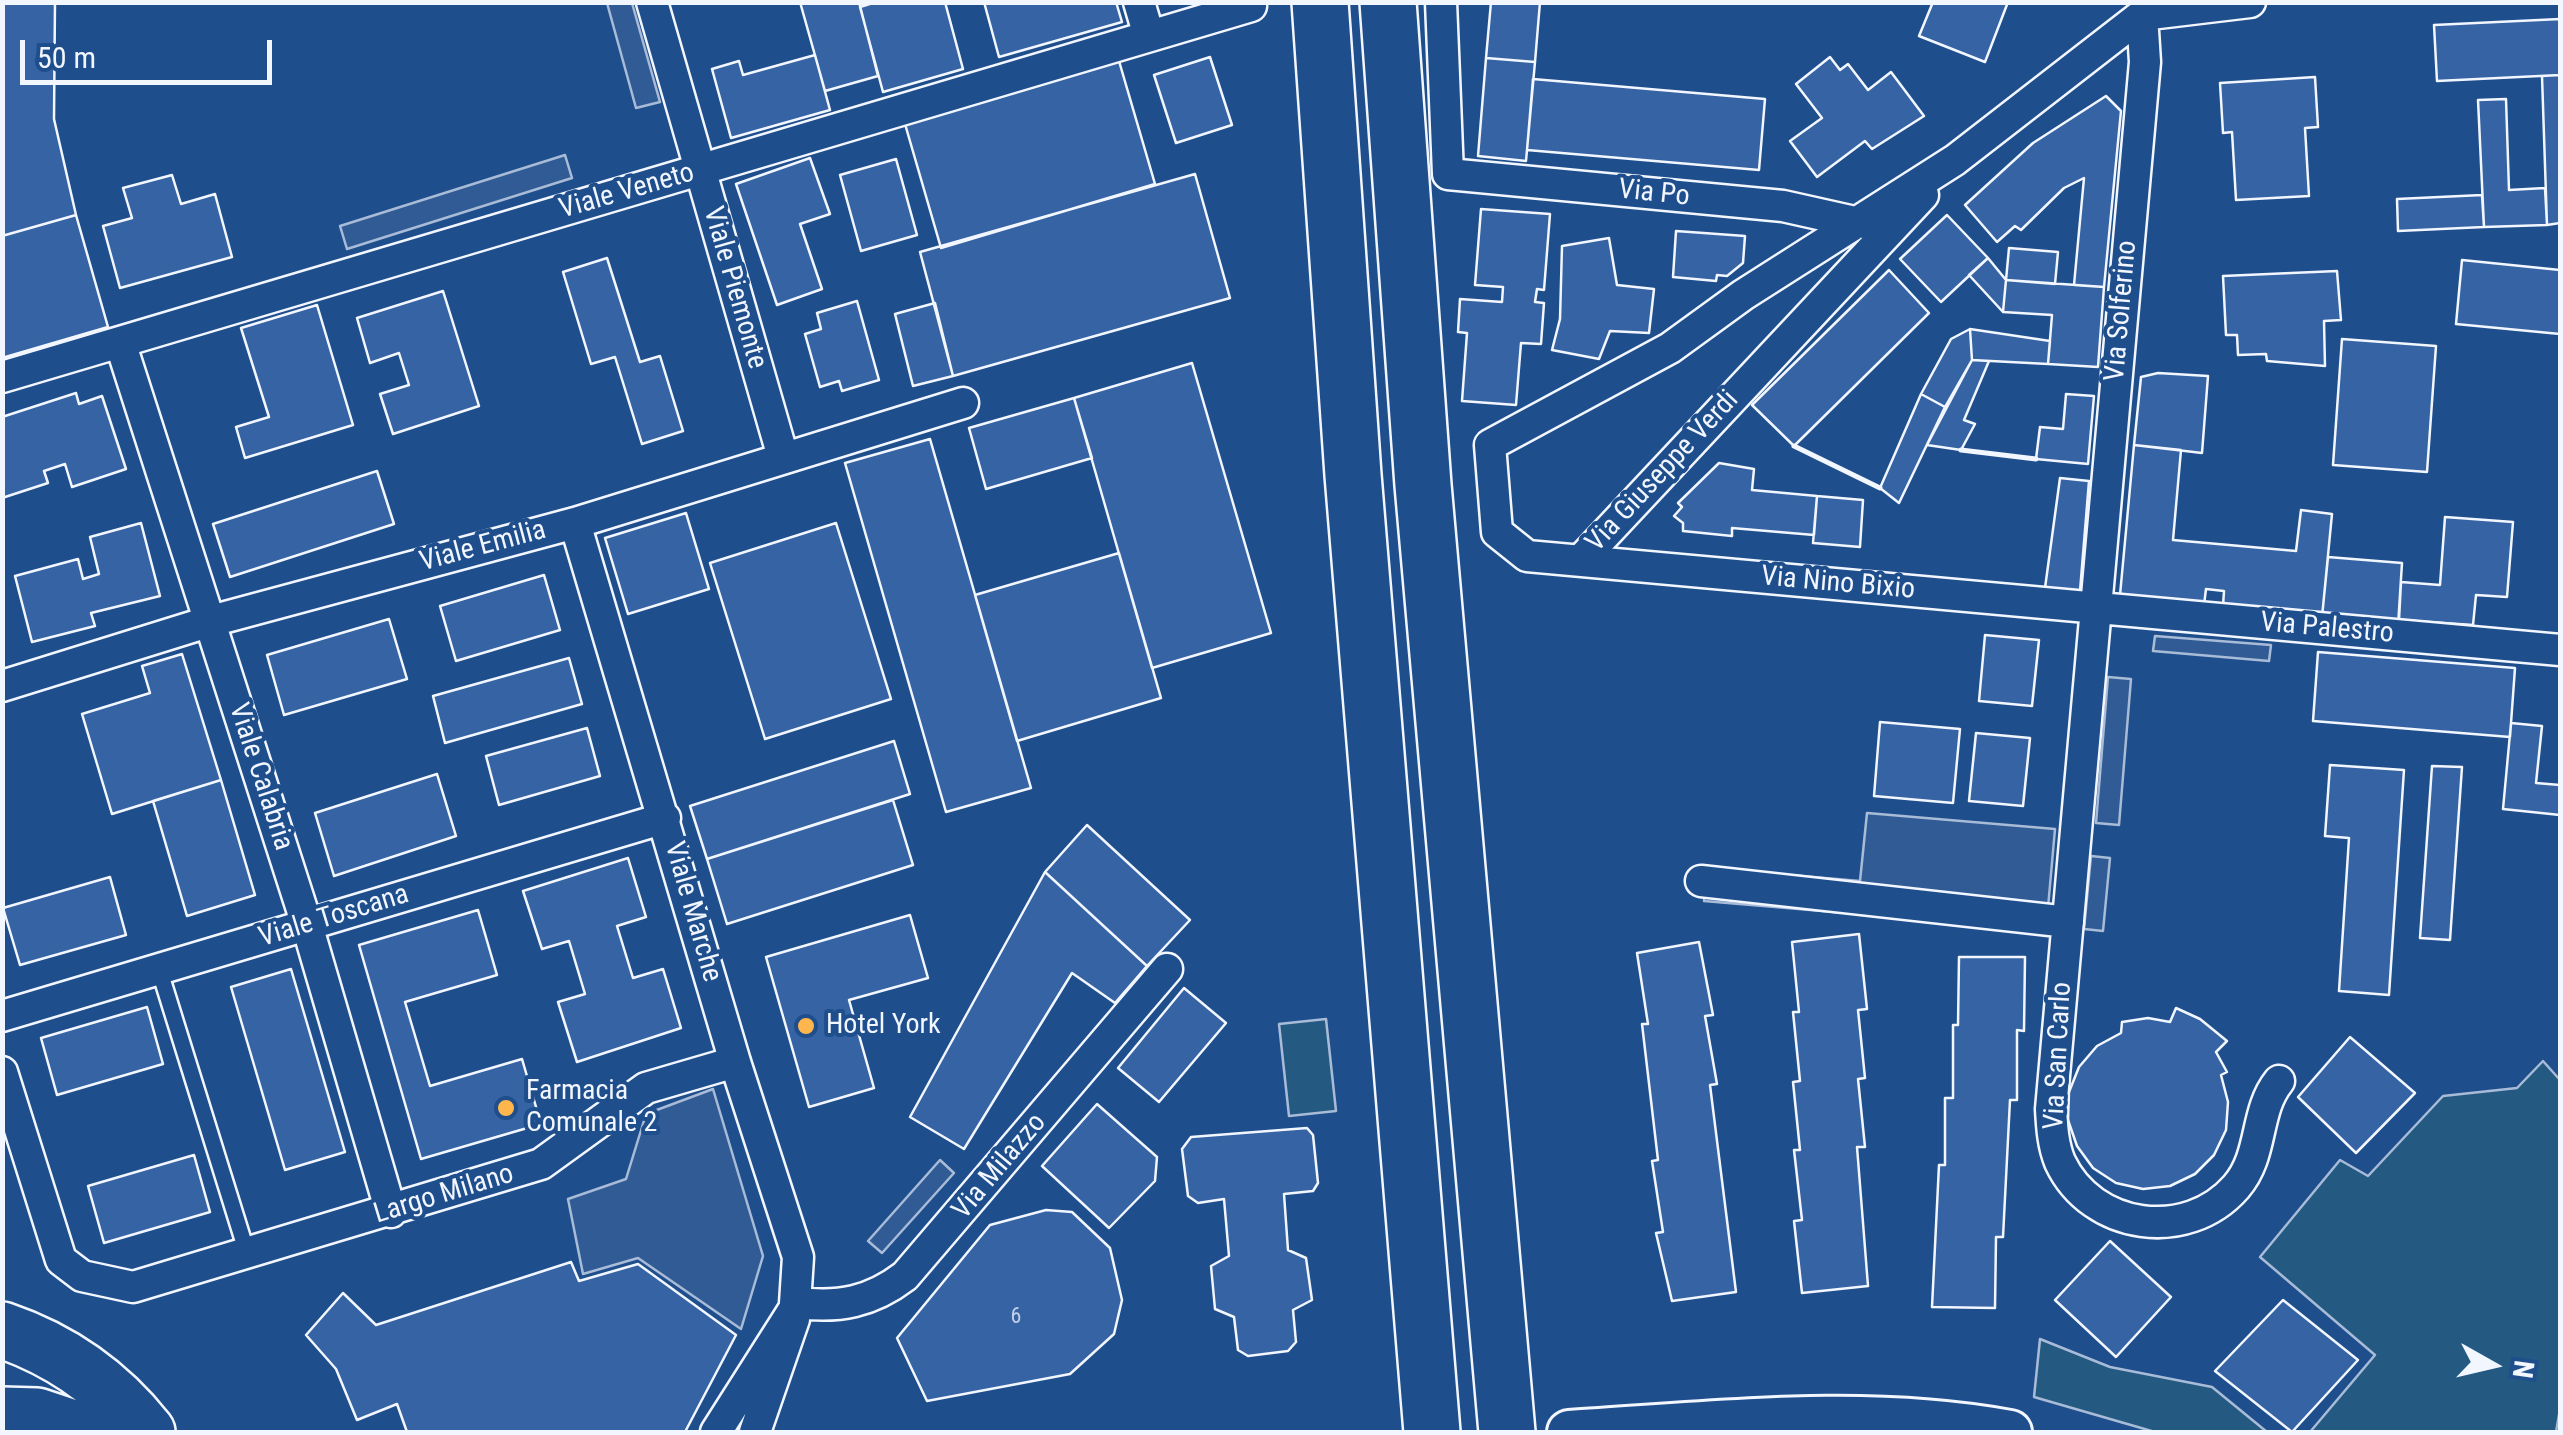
<!DOCTYPE html>
<html>
<head>
<meta charset="utf-8">
<style>
	body { margin:0 }
	#map { position:relative; width:2563px; height:1435px; overflow:hidden; background:#1f4e8c; font-family:"Roboto Condensed",sans-serif }
	canvas { display:block }
	.frame { position:absolute; inset:0; border:5px solid #f2f6ff; pointer-events:none }
	.north { position:absolute; left:2443px; top:1315px; width:100px; height:100px; -webkit-text-stroke:8px #1f4e8c; paint-order:stroke; rotate:98deg; font-size:28px; font-weight:700; line-height:40px; text-align:center; color:#f2f6ff }
	.north::after { content:''; display:block; margin:auto; width:35px; height:45px; background:#f2f6ff; clip-path:polygon(50% 0,100% 100%,50% 72%,0 100%) }
	.scale { position:absolute; left:20px; top:40px; width:252px; height:45px; box-sizing:border-box; border:5px solid #f2f6ff; border-top:0; padding-left:12px; font-size:30px; line-height:35px; white-space:nowrap; color:#f2f6ff; -webkit-text-stroke:8px #1f4e8c; paint-order:stroke }
</style>
</head>
<body>
<div id="map">
<canvas width="2563" height="1435"></canvas>
<div class="frame"></div>
<div class="north">N</div>
<div class="scale">50 m</div>
</div>
<script>
const g = document.querySelector('canvas').getContext('2d');
g.lineJoin = 'round';
function paint(path, color) { g.fillStyle = color; g.fill(path, 'evenodd'); }
function stroke(path, color, width, dash) { g.strokeStyle = color; g.lineWidth = width; g.lineCap = dash ? 'butt' : 'round'; g.setLineDash(dash || []); g.stroke(path); }
function write(font, color, halo, rows, align = 'center') {
  g.font = font + ' "Roboto Condensed",sans-serif'; g.lineWidth = 8; g.setLineDash([]); g.textBaseline = 'middle'; g.strokeStyle = halo; g.fillStyle = color; for (const [text, x, y, turn = 0] of rows) {
    g.save(); g.translate(x, y); g.rotate((+turn || 0) * Math.PI / 180); g.textAlign = isNaN(turn) ? turn : align; if (halo) g.strokeText(text, 0, 0); g.fillText(text, 0, 0); g.restore();
  }
}
const green = new Path2D(`
	M1326,1019l10,92 -47,5 -10,-92z
	M2543,1061l17,19v329l-4,23h-246l65,-77 -115,-98 80,-97 28,16 75,-80 74,-8z
	M2040,1339l70,28 102,20 55,45h-112l-121,-35z`);
const parking = new Path2D(`
	M607,3h25l28,99 -24,6z
	M565,155l7,23 -225,71 -7,-23z
	M2155,636l116,9 -2,16 -116,-10z
	M2108,677l23,2 -12,146 -23,-2z
	M1867,813l188,16 -9,101 -342,-29 3,-33 153,13z
	M2091,856l19,2 -7,73 -19,-2z
	M713,1089l50,167 -22,73 -103,-71 -55,16 -15,-75 58,-20 20,-65z
	M940,1160l14,13 -72,80 -14,-12z`);
const building = new Path2D(`
	M2,2h53l-1,117 22,96 -74,21z
	M800,2h59l19,74 -53,15z
	M876,2h69l18,67 -80,23 -23,-85z
	M984,2h132l6,20 -123,35z
	M1491,2h49l-5,60 -49,-4z
	M1933,2h75l-23,60 -66,-26z
	M2560,19v56l-123,6 -3,-56z
	M815,55l15,55 -99,28 -19,-69 27,-8 4,14z
	M1210,57l22,68 -56,18 -22,-68z
	M1830,57l10,13 8,-6 20,26 23,-18 33,44 -52,33 -7,-8 -48,36 -27,-36 32,-23 -26,-34z
	M1486,58l49,4 -9,99 -48,-5z
	M1119,61l36,123 -214,64 -36,-124z
	M2560,75v148l-13,2 -5,-149z
	M2315,77l3,50 -13,1 4,68 -73,4 -4,-68 -9,1 -3,-50z
	M1533,79l232,20 -6,71 -232,-20z
	M2106,96l15,15 -17,176 -30,-2 10,-107 -20,10 -43,42 -6,-4 -18,16 -32,-37 68,-62z
	M2506,99l3,91 36,-2 2,37 -63,2 -6,-127z
	M810,158l20,56 -30,10 22,65 -45,16 -41,-121z
	M896,159l21,76 -56,16 -21,-76z
	M1195,174l35,124 -277,78 -33,-124z
	M172,175l9,29 34,-10 17,63 -112,31 -17,-62 29,-8 -9,-30z
	M2482,195l2,32 -86,4 -1,-32z
	M1481,209l69,5 -6,76 -7,-1 -2,13 9,1 -3,41 -20,-1 -5,62 -54,-4 5,-68 -9,-1 2,-33 42,3 1,-15 -28,-2z
	M76,215l32,112 -106,31v-122z
	M1947,215l41,43 -47,44 -41,-43z
	M1676,231l69,5 -2,27 -16,13 -10,-1 -1,6 -43,-4z
	M1609,238l8,47 37,4 -5,44 -39,-2 -11,28 -47,-9 8,-31 2,-73z
	M2009,248l49,4 -3,32 -49,-4z
	M607,258l33,104 20,-6 23,75 -41,13 -27,-87 -24,7 -28,-92z
	M1988,258l18,22 -3,32 -34,-37z
	M2462,260l98,10v64l-104,-10z
	M1889,270l40,43 -135,133 -42,-41z
	M2337,271l4,49 -17,1 1,45 -58,-5 -1,-7 -28,1 -1,-20h-11l-3,-59z
	M2006,280l98,7 -6,80 -50,-3 4,-49 -49,-3z
	M443,291l36,115 -86,28 -13,-40 29,-9 -10,-32 -29,10 -13,-45z
	M857,301l22,79 -37,11 -3,-10 -19,6 -15,-53 16,-5 -4,-16z
	M935,303l18,73 -40,10 -18,-72z
	M317,305l36,120 -108,33 -9,-31 33,-10 -28,-89z
	M1970,329l2,31 -27,47 -24,-13 30,-55z
	M1970,329l80,12 -2,23 -76,-4z
	M2342,339l94,7 -9,126 -94,-7z
	M1972,360l17,1 -25,59 11,4 -14,26 -34,-5z
	M1192,363l79,270 -119,35 -78,-270z
	M2158,373l50,3 -6,77 -68,-8 7,-68z
	M76,393l3,11 23,-8 24,73 -54,18 -7,-23 -21,7 4,12 -46,15v-81z
	M1921,394l24,13 -46,96 -19,-15z
	M2066,394l28,2 -6,68 -52,-5 4,-32 23,2z
	M1074,398l18,60 -106,31 -17,-61z
	M930,439l101,349 -85,24 -101,-349z
	M2134,445l47,5 -8,90 123,11 5,-41 31,4 -10,103 -99,-11 1,-15 -18,-2 -2,16 -84,-10z
	M1719,463l35,6 -2,21 65,6 -3,39 -82,-7v8l-49,-5v-8l-9,-7 8,-9 -4,-4z
	M377,471l17,53 -164,53 -17,-53z
	M2060,478l29,3 -9,110 -35,-3z
	M1817,496l46,4 -3,47 -47,-4z
	M686,513l23,76 -81,25 -23,-76z
	M2445,517l68,5 -6,75 -31,-2 -3,30 -74,-5 2,-38 39,3z
	M141,523l19,73 -69,17 4,13 -63,16 -17,-66 63,-17 5,20 16,-5 -9,-37z
	M836,523l55,176 -126,40 -55,-176z
	M1119,553l42,145 -144,43 -42,-146z
	M2328,557l74,6 -4,63 -76,-9z
	M544,575l16,55 -104,31 -16,-55z
	M389,619l18,60 -123,36 -17,-60z
	M1985,635l54,5 -7,66 -53,-5z
	M2318,652l197,16 -5,69 -197,-16z
	M182,654l39,126 -109,34 -30,-100 68,-21 -8,-27z
	M569,658l13,46 -137,39 -12,-47z
	M1880,722l80,7 -7,74 -79,-7z
	M2511,723l31,3 -6,57 24,2v30l-57,-6z
	M587,728l13,48 -101,29 -13,-49z
	M1976,733l54,5 -7,68 -54,-5z
	M894,741l16,53 -203,65 -17,-53z
	M2330,765l74,5 -15,225 -50,-4 10,-153 -24,-2z
	M2432,766l30,1 -12,173 -30,-2z
	M437,774l19,62 -122,40 -19,-63z
	M221,780l34,115 -68,21 -34,-115z
	M893,800l20,65 -186,59 -20,-65z
	M1087,825l103,95 -43,46 -102,-94z
	M628,858l18,59 -29,9 16,52 30,-9 18,59 -104,34 -19,-60 27,-8 -16,-53 -27,8 -19,-58z
	M1045,872l102,94 -32,37 -43,-30 -108,176 -54,-32z
	M110,877l16,58 -106,30 -17,-57z
	M478,910l19,65 -92,27 25,84 92,-27 19,65 -120,35 -62,-214z
	M910,915l18,63 -79,22 25,88 -65,19 -43,-150z
	M1859,934l8,75 -9,1 7,68 -7,1 7,68h-8l11,139 -66,7 -8,-72 8,-1 -8,-70h6l-7,-68 7,-1 -7,-69h6l-7,-70z
	M1699,942l14,73 -8,1 12,68 -7,1 26,207 -64,9 -16,-68 7,-1 -11,-71 6,-1 -16,-136h6l-11,-71z
	M1959,957h66l-1,74 -7,-1v70h-7l-7,137h-7l-1,71 -63,-1 7,-142h6v-67h8v-73h5z
	M291,969l54,183 -60,18 -54,-183z
	M1184,988l42,35 -67,79 -41,-34z
	M147,1007l16,57 -106,31 -16,-57z
	M2176,1008l24,11 27,22 -11,11 11,20 -6,3 7,27 -2,28 -12,25 -19,19 -25,12 -27,3 -27,-6 -23,-15 -16,-22 -9,-26 1,-28 10,-25 18,-21 24,-13 1,-11 26,-4 22,4z
	M2350,1037l65,56 -59,60 -58,-56z
	M1097,1104l60,53 -2,24 -46,47 -67,-62z
	M1307,1128l6,7 5,48 -5,8 -29,3 4,56 18,8 6,42 -19,10 3,32 -8,9 -40,5 -10,-6 -4,-33 -19,-8 -4,-43 18,-10 -5,-57 -26,4 -10,-7 -6,-47 9,-12z
	M194,1155l16,57 -106,31 -16,-57z
	M1046,1210l26,2 38,36 12,52 -8,34 -44,40 -143,27 -30,-63 93,-113z
	M2110,1241l61,56 -55,60 -61,-57z
	M571,1262l8,19 59,-17 98,71 -51,97h-278l-10,-28 -40,16 -21,-51 -30,-34 37,-42 33,32z
	M2283,1300l75,60 -66,72 -77,-61z`);
const lane = new Path2D(`
	M159,969l89,287`);
const street = new Path2D(`
	M652,2l131,455
	M1139,2l10,34
	M1441,2l7,172 335,32 76,17
	M2250,2l-108,13 -187,145 -212,135 -73,53 -180,97 7,87 30,24 1033,94
	M2142,15l3,47 -94,1047c1,18 2,36 9,53 32,68 127,81 176,25 28,-32 18,-75 43,-106
	M121,345l186,580 84,287
	M2,377l1249,-371
	M575,523l160,539 63,195 -4,62 -39,113
	M1581,560l342,-365
	M2,686l209,-65 364,-98 388,-120
	M1701,881l367,41
	M2,1016l663,-198
	M2,1072l59,188 21,16 51,11 408,-123 105,-76 89,-26
	M716,1432l82,-129c41,5 73,-1 107,-27l262,-307`);
const secondary = new Path2D(`
	M1569,1432c147,-9 295,-27 441,0`);
const highway = new Path2D(`
	M1320,2l33,473 79,957
	M1388,2l35,483 84,947
	M2,1330c59,20 107,54 145,102
	M2,1415l35,1 48,16`);
const wall = new Path2D(`
	M1794,446l86,42
	M1961,450l75,9`);
const markers = [
	[806,1026,10,"#ffb74d"],
	[506,1108,10,"#ffb74d"]
];
const numberNames = [
	["6",1016,1317]
];
const streetNames = [
	["Viale Veneto",627,192,-16],
	["Via Po",1654,194,6],
	["Viale Piemonte",734,288,74],
	["Via Solferino",2122,311,-85],
	["Via Giuseppe Verdi",1663,472,-47],
	["Viale Emilia",483,547,-15],
	["Via Nino Bixio",1838,584,5],
	["Via Palestro",2327,629,5],
	["Viale Calabria",260,777,72],
	["Viale Marche",692,912,74],
	["Viale Toscana",334,917,-17],
	["Via San Carlo",2059,1056,-87],
	["Via Milazzo",1000,1167,-50],
	["Largo Milano",444,1195,-17]
];
const poiNames = [
	["Hotel York",826,1026],
	["Farmacia",526,1092],
	["Comunale 2",526,1124]
];
paint(green, '#245a82');
stroke(green, '#a8bbd7', 2.5);
paint(parking, '#305b95');
stroke(parking, '#a8bbd7', 2.5);
paint(building, '#3563a3');
stroke(building, '#f2f6ff', 2.5);
stroke(lane, '#f2f6ff', 20);
stroke(street, '#f2f6ff', 35);
stroke(secondary, '#f2f6ff', 48);
stroke(highway, '#f2f6ff', 60);
stroke(lane, '#1f4e8c', 15);
stroke(street, '#1f4e8c', 30);
stroke(secondary, '#1f4e8c', 42);
stroke(highway, '#1f4e8c', 55);
stroke(wall, '#f2f6ff', 5);
for (const [x, y, r, color] of markers) { const dot = new Path2D(); dot.arc(x, y, r, 0, 2 * Math.PI); g.fillStyle = color; g.fill(dot); stroke(dot, '#1f4e8c', 4); }
write('22px', '#c3d1e8', null, numberNames);
write('28px', '#f2f6ff', '#1f4e8c', streetNames);
write('28px', '#f2f6ff', '#1f4e8c', poiNames, 'left');
</script>
</body>
</html>
